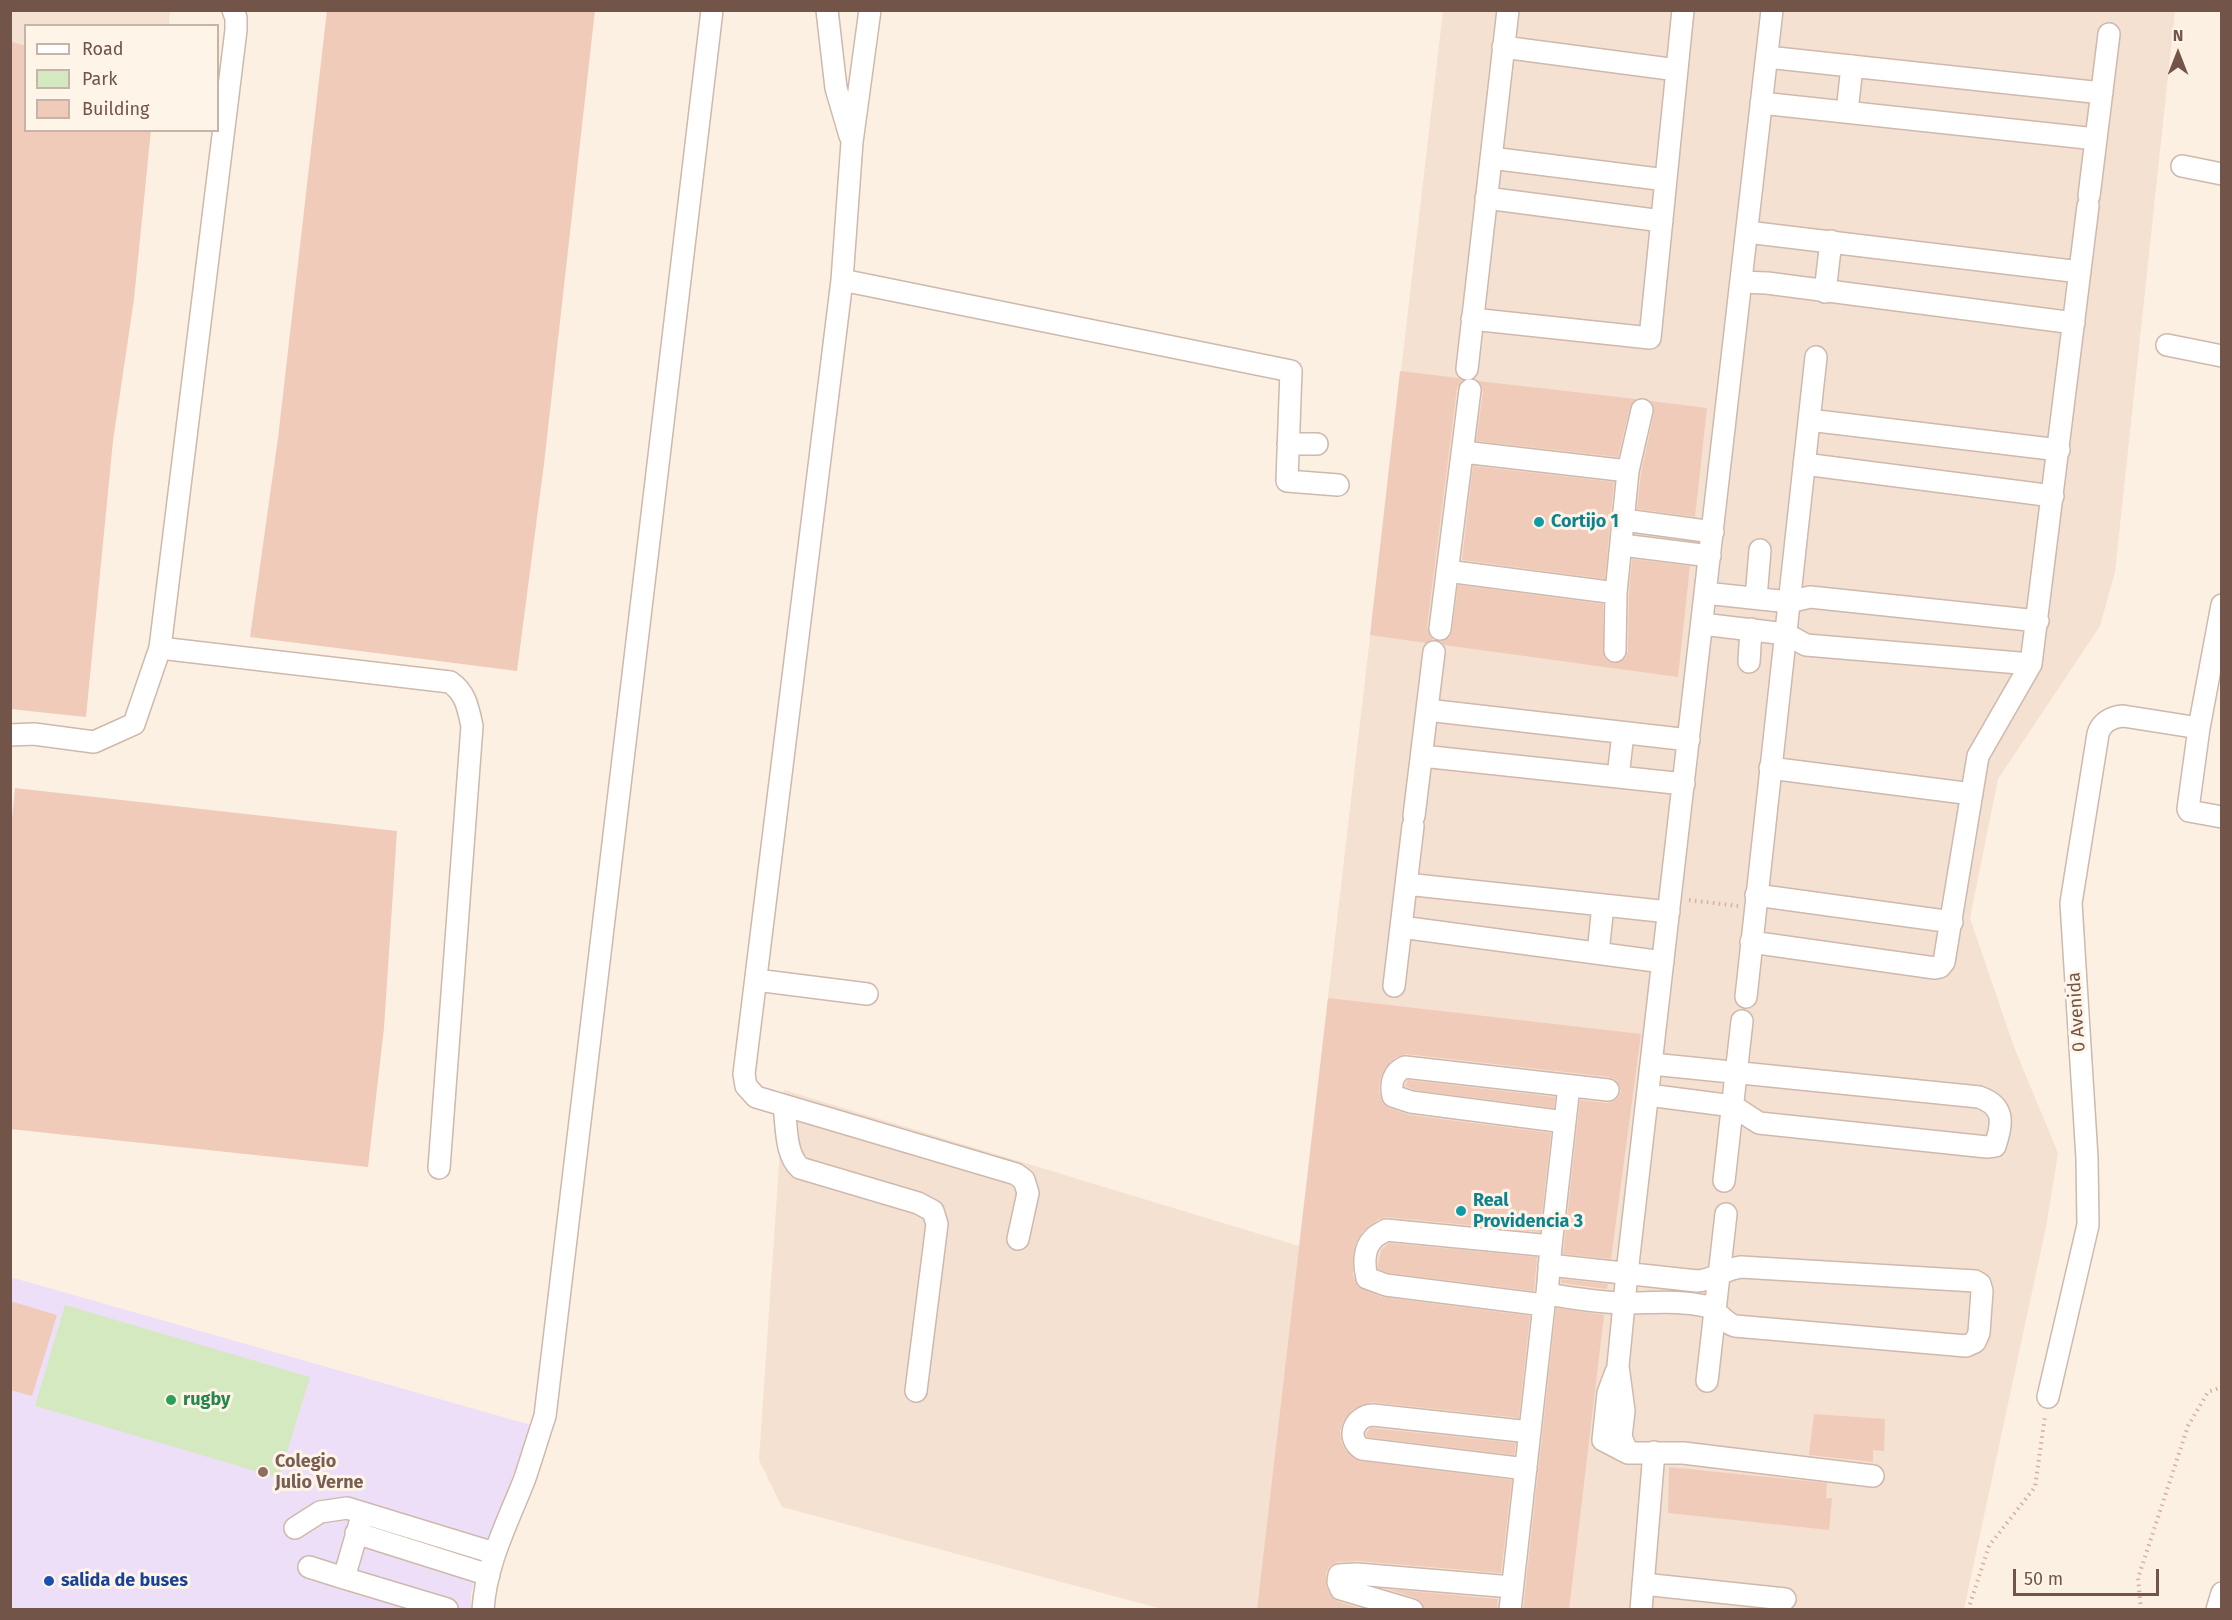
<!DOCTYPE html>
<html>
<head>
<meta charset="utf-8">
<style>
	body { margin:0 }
	#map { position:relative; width:2232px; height:1620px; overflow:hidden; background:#fcf0e2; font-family:"Fira Sans",sans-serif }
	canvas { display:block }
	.frame { position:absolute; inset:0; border:12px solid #735449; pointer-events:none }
	.legend { position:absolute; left:24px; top:24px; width:195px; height:108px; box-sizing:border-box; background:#fff4e8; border:2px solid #c7b4a8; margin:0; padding:8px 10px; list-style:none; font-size:18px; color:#735449 }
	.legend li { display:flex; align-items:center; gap:12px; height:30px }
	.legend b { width:30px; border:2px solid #c7b4a8 }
	.north { position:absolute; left:2148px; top:24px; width:60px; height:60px; -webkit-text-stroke:4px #fff4e8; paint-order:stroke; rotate:0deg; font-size:16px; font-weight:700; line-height:24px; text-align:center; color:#735449 }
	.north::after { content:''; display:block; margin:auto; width:21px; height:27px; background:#735449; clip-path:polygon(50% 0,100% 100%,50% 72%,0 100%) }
	.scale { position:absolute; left:2013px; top:1569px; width:146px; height:27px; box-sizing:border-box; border:3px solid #735449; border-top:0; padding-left:8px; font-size:18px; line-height:21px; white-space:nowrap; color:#735449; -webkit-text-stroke:4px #fff4e8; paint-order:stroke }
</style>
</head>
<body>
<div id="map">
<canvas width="2232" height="1620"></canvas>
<div class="frame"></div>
<ul class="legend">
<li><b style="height:8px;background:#fff"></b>Road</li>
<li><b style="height:16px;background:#d5e9c1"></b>Park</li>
<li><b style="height:16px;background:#f1cbba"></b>Building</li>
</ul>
<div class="north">N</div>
<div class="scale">50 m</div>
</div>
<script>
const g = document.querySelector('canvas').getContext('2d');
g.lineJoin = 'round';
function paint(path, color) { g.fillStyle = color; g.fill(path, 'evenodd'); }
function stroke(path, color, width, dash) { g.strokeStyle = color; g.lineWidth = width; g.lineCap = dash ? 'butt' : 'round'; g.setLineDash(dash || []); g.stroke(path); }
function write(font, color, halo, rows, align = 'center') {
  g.font = font + ' "Fira Sans",sans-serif'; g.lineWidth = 6; g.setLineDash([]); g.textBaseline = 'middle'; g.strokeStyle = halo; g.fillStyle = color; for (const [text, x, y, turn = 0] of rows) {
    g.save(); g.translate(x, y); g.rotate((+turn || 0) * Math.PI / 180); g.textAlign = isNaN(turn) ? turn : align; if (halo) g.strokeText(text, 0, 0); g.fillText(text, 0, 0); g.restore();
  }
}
const residential = new Path2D(`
	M11,10h159v1l-1,14 -143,1 -1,20 -14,-5z
	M1443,11h732l-60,561 -15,54 -102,153 -28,139 44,129 44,106 -12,74 -82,382h-802l-380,-102 -23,-47 25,-370 515,156z`);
const education = new Path2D(`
	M10,1277l521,148 -60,167v17h-460z`);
const green = new Path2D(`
	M65,1305l245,72 -31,101 -244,-72z`);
const building = new Path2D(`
	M327,10h268l-51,454 -27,207 -267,-34 28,-199z
	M10,41l16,5v84h125l-17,169 -21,142 -27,276 -76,-8z
	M1400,371l58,7 4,2 -5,8 -30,239 2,7 4,6 -7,3 -56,-8z
	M1478,381l158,18 -6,8 -12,50 -142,-16 7,-49z
	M1651,401l56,7 -12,109 -58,-8 4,-36 13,-60z
	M1473,466l141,16 -9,97 -143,-19z
	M1632,559l58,7 -12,111 -234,-32 -3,-4 9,-4 2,-6 6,-46 145,19 1,53 5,5h12l5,-4 2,-7 1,-57z
	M15,788l382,43 -13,197 -16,139 -358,-38v-291z
	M1328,998l313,36 -30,225 -48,-5 17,-154 27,3 7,-2 5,-4 2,-6 -5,-11 -7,-3 -203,-23 -11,4 -10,10 -5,12 -1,12 4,12 6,4 20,7 142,18 -11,99 -154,-15 -7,2 -16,12 -7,11 -3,14v19l4,11 25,11 148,19 -11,102 -148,-16 -19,8 -9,12 -3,9 1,11 5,9 14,10 152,19 -11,93 -143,-12 -20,1 -9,5 -3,6v13l4,8 7,7 28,9h-108z
	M1408,1080l147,17 -1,11 -140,-18 -9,-4z
	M1389,1243l148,14 -3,34 -145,-18 -11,-4v-6l3,-13z
	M1561,1279l47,5 -1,5 -46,-6z
	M10,1301l47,14 -25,81 -22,-6z
	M1556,1308l48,7 -35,295h-46z
	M1814,1414l71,5 -1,32 -11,-1v12l-64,-7z
	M1371,1428l145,15 -2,12 -147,-18 -1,-4z
	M1669,1467l158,16 -1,15h6l-3,32 -161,-17z
	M1387,1589l111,10 -1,11h-73l-2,-8 -6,-4z`);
const path = new Path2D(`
	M1689,900l49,6
	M1968,1610l21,-64 46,-59 10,-71
	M2141,1610l-3,-32 50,-152 20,-34 14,-5`);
const minor = new Path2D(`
	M827,10l9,78 14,48
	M870,10l-18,132 -10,138 -98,794 2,12 10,11 260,77 8,6 4,13 -10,46
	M1503,47l174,23
	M1767,57l335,36
	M1761,103l335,36
	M1847,112l5,-46
	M1491,158l175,22
	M2182,166l40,8
	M2089,196l20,-162
	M1486,198l176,23
	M1747,232l333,40
	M842,280l449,91 -4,110 51,4
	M1741,282l26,1 307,40
	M1825,292l6,-51
	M1472,319l178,19 33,-328
	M2167,345l55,11
	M1467,369l41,-359
	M1809,420l250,30
	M1288,444h29
	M1463,452l165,19
	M1804,464l249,32
	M1624,520l89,12
	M1622,545l88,11
	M1447,571l169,22
	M1705,593l84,9 21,-5 228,24
	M1756,598l4,-48
	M2222,605l-23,123 -11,81 1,2 33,6
	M1702,624l84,10 20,11 225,19
	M1440,629l30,-239
	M160,648l290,34c16,11 18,26 22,44l-33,442
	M1615,651l1,-58 12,-122 14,-61
	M1749,662l2,-33
	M1427,710l262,30
	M10,735l24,-1 60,8 40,-18 26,-76 76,-618v-12l-3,-8
	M1422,756l262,28
	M1770,768l202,26
	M1618,777l5,-44
	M1414,816l20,-164
	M1406,884l263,28
	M1756,895l196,27
	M1401,927l262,35
	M1751,942l184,26 5,-1 4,-5 34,-206 53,-92 57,-458
	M1598,953l5,-48
	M756,980l111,14
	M1394,986l19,-160
	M1746,997l70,-640
	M1648,1095l85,11 26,17 228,24 8,-1c8,-23 10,-40 -16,-49l-327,-33
	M784,1107c3,20 1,47 16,61l118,35 15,8 4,13 -21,167
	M1565,1122l-154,-20 -18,-6c-3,-12 0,-24 12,-29l203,23
	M1724,1181l18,-160
	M1547,1294c26,4 53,9 79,9 27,0 53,-3 79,3 14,4 17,16 30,20l231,20 9,-4 4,-9 3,-42 -2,-7 -5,-3 -234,-14c-18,2 -25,13 -44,14l-148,-16
	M1544,1305l-158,-20 -19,-7c-3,-12 -4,-29 6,-39 3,-4 9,-6 13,-9l165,16
	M1616,1372l-8,21 -5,47 25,13h55l190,23
	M1707,1381l19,-167
	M2048,1397l40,-172 -1,-67 -16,-255 27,-169c3,-11 13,-17 25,-18l76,12
	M1628,1453l-7,-16 3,-26 -6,-45 9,-93 145,-1263
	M1526,1469l-164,-20c-17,-11 -8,-33 11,-34l157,17
	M295,1528l25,-16 27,-4 147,45
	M356,1533l133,42
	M309,1567l35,11 17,-59
	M344,1578l103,31
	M1643,1584l142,15
	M483,1610c3,-48 25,-88 42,-132 7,-21 13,-41 20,-62l167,-1406
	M1412,1610l-71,-21 -3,-7 1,-7 18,-1 155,13
	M1510,1610l34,-305 3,-11 4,-48 18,-160
	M1641,1610l13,-158
	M2217,1610l5,-17`);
const markers = [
	[1539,522,6,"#0f9aa8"],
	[1461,1211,6,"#0f9aa8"],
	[171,1400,6,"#2e9e5b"],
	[263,1472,6,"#8d6e63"],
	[49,1581,6,"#1a4fb4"]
];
const cultureNames = [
	["Cortijo 1",1551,522],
	["Real",1473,1201],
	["Providencia 3",1473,1222]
];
const streetNames = [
	["0 Avenida",2077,1012,-94]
];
const leisureNames = [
	["rugby",183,1400]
];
const educationNames = [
	["Colegio",275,1462],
	["Julio Verne",275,1483]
];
const transitNames = [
	["salida de buses",61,1581]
];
paint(residential, '#f4e1d1');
paint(education, '#eddff8');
paint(green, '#d5e9c1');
paint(building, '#f1cbba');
stroke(minor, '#cfb8ac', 24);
stroke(path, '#d6af9e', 4, [1.5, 4.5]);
stroke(minor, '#fff', 21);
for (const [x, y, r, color] of markers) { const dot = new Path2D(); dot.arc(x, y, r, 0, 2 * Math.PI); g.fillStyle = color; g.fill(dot); stroke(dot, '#fff4e8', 2); }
write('bold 18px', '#0d838f', '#fff4e8', cultureNames, 'left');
write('18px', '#735449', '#fff4e8', streetNames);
write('bold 18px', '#27864d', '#fff4e8', leisureNames, 'left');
write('bold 18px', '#785e54', '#fff4e8', educationNames, 'left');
write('bold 18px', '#164399', '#fff4e8', transitNames, 'left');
</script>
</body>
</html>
